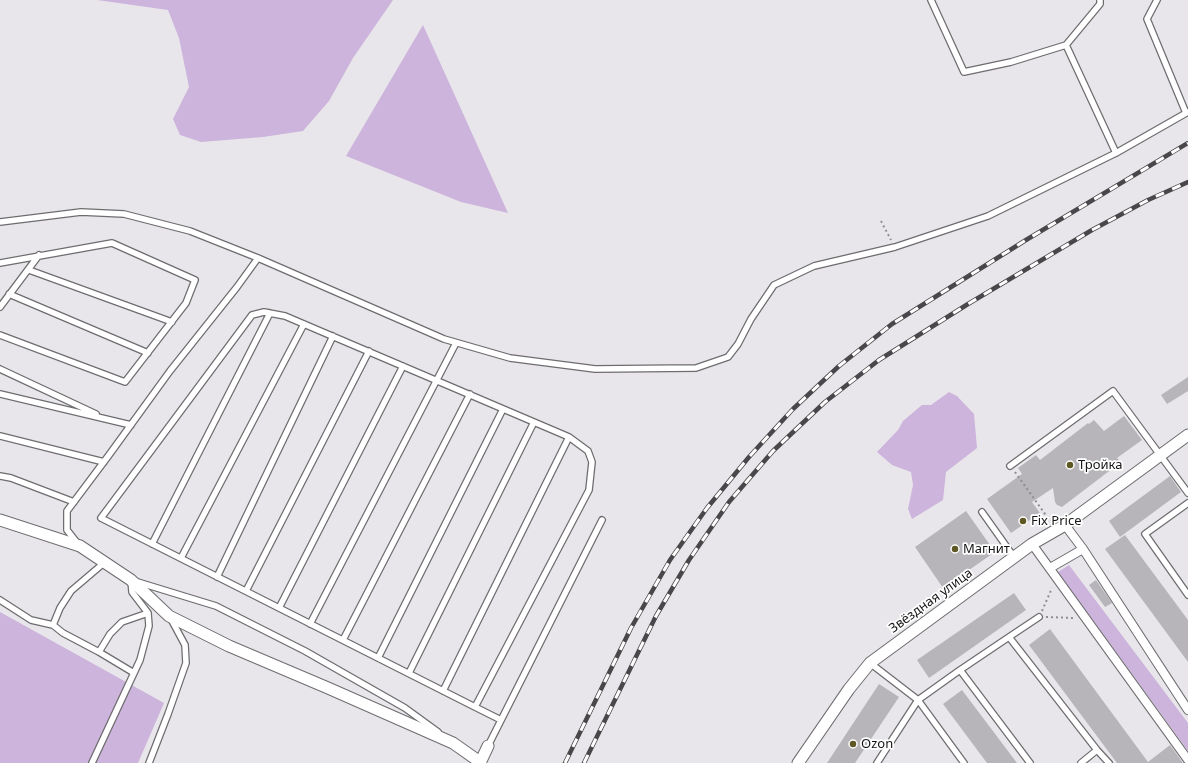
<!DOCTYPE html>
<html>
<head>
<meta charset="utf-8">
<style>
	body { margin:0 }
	canvas { display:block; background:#e8e6ea }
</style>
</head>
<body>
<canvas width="1188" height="763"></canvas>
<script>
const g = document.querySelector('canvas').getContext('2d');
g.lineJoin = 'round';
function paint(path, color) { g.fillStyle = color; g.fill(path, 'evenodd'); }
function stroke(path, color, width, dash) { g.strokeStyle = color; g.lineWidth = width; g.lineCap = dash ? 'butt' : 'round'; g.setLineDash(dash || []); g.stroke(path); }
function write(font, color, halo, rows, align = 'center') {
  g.font = font + ' "Noto Sans",sans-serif'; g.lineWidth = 3.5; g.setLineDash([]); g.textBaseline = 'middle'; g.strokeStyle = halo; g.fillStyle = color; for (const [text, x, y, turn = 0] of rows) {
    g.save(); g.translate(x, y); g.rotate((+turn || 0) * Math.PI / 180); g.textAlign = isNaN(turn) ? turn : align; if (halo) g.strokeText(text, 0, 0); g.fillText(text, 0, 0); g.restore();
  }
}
const green = new Path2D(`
	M97,0h296l-40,58 -24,43 -26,30 -40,6 -62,5 -21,-7 -7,-16 16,-32 -10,-49 -11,-28z
	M423,25l85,188 -47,-11 -115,-46z
	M949,392l8,4 17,18 3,34 -31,24 -3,28 -31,19 -4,-10 5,-24 -2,-13 -19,-7 -15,-13 21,-22 5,-9 19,-16h9z
	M1069,565l119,158v28l-130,-179z
	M0,612l164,91 -26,60h-138z`);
const building = new Path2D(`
	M1188,377v14l-21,13 -6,-9z
	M1124,416l18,24 -25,18 4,4 -59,45 -5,-2 -2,-3 -2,-14 -21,14 8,11 -29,20 -24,-34 35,-25 -4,-6 18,-13 4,5 48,-37 1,1 5,-4 10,11z
	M1170,476l11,16 -61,45 -11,-16z
	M966,511l29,41 -52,36 -28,-41z
	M1125,535l63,85v42l-83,-113z
	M1096,580l16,23 -7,4 -16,-22z
	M1014,593l12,17 -97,68 -12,-18z
	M1050,629l98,133 22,-17 13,18h-66l-88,-118z
	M879,684l20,13 -44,66h-28z
	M962,690l55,73h-30l-44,-59z`);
const path = new Path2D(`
	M881,221l10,19
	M1015,472l35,49
	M1042,611l10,-23
	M1046,617l28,1`);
const service = new Path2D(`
	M931,0l33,72 47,-10 55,-17 34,-41v-4
	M1157,0l-10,19 39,94
	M1066,45l50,108
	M0,222l81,-10 43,2 66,17 68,27 186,81 66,19 85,11 101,-1 32,-11 10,-13 13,-25 23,-34 40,-19 81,-19 93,-31 128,-63 72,-41
	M0,263l112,-20 83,37 -9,23 -61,79 -125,-47
	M29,270l143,52
	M9,294l139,59
	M0,307l39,-52
	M0,369l96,45
	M0,394l131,31
	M0,436l104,26
	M1010,466l103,-75 75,102
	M0,476l11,2 63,24
	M1188,503l-43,31 43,61
	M982,512l32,45
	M78,544l-11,-14v-19l42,-56 61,-84 67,-84 21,-29
	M152,544l118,-231
	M181,558l123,-234
	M217,577l116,-241
	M246,591l123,-240
	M0,600l31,20 22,5 10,8 36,19 35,21
	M279,608l124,-242
	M310,624l146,-281
	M53,625l7,-17 11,-17 34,-29
	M1009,637l30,-20
	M343,640l127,-246
	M99,652l11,-18 12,-12 26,-9
	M378,658l125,-249
	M870,663l48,37 46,63
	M960,670l49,-33 88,113 12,13
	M409,673l125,-251
	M443,691l126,-254
	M475,707l114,-217 3,-28 -4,-11 -19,-14 -284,-121 -21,-4 -12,3 -151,203 374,189 26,13
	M488,746l114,-226
	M92,763l48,-103 9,-34 -1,-13 -16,-21 -1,-12 85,26 89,45 100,57 33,24
	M149,763l19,-49 18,-51 -1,-18 -14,-26
	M877,763l41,-63 42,-30 70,93
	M1081,763l16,-13`);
const pedestrian = new Path2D(`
	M1065,525l18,24 105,161
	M1032,544l156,216
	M1050,568l33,-19`);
const minor = new Path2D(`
	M0,520l80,26 51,34 38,36 60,30 99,42 125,55 27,19
	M480,763l8,-17
	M798,763l51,-74 21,-26 162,-119 33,-19 123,-90`);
const rail = new Path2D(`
	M565,763l66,-135 39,-68 37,-52 42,-51 44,-48 46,-43 53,-42 134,-84 162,-97
	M584,763l72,-147 33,-56 40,-58 44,-51 52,-49 54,-42 89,-56 124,-74 56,-30 40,-18`);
const markers = [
	[1070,465,4,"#5e5824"],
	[1023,521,4,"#5e5824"],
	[955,549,4,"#5e5824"],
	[853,744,4,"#5e5824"]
];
const poiNames = [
	["Тройка",1078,465],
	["Fix Price",1031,521],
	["Магнит",963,549],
	["Ozon",861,744]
];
const streetNames = [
	["Звёздная улица",931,601,-36]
];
paint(green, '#cdb4dc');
paint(building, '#b7b5b9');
stroke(service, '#6e6c6f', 8);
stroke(pedestrian, '#6e6c6f', 10);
stroke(minor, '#6e6c6f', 13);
stroke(path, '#8e8d8f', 2, [2, 3]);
stroke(service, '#fff', 5.5);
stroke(pedestrian, '#fff', 8);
stroke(minor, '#fff', 11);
stroke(rail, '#494749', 4.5);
stroke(rail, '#fff', 3, [9]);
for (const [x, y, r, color] of markers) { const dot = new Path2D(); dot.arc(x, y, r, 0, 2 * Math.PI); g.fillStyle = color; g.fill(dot); stroke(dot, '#fff', 1.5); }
write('13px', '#161516', '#fff', poiNames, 'left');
write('13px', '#161516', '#fff', streetNames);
</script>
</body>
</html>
